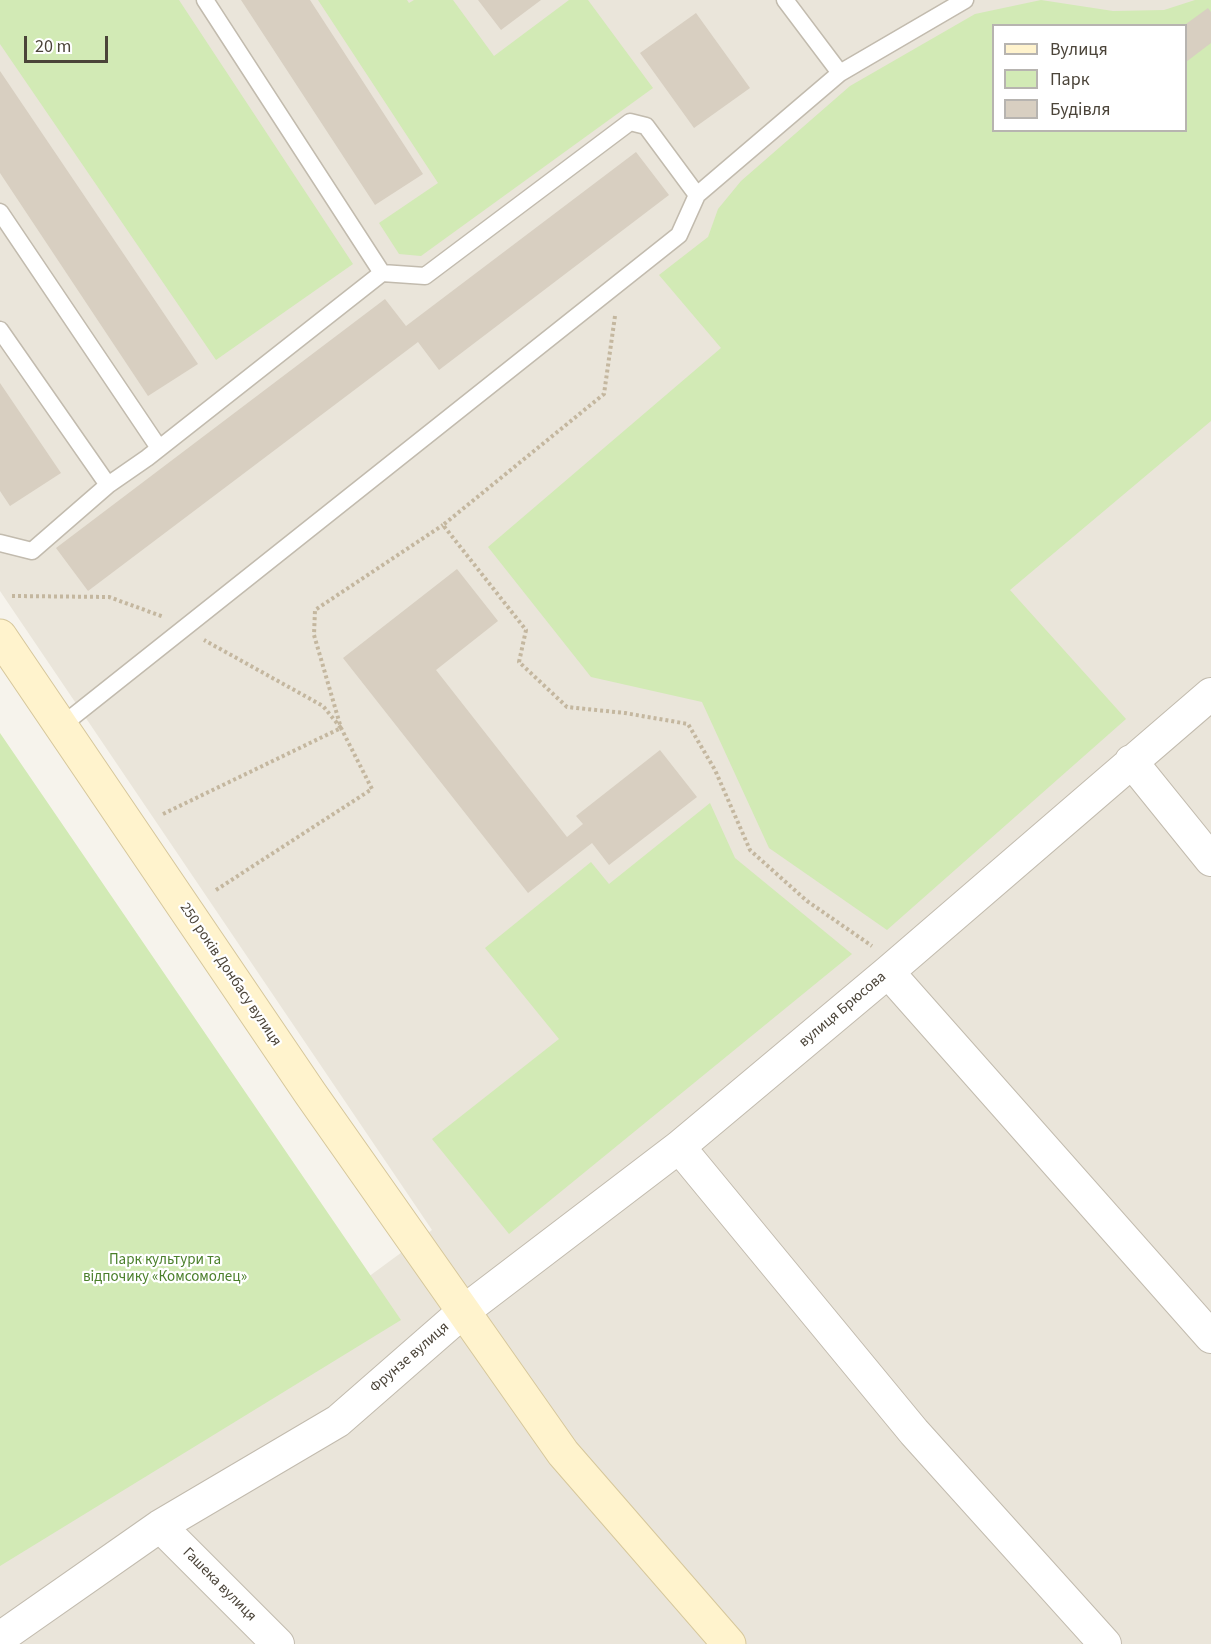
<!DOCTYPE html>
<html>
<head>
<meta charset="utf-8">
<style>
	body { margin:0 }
	#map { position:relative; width:1211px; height:1644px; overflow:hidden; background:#f6f3ec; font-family:"Source Sans 3",sans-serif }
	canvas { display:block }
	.legend { position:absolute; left:992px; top:24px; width:195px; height:108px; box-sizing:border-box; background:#fff; border:2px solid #b7b4b0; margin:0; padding:8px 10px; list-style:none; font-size:18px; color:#4b4439 }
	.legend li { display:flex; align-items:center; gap:12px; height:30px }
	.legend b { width:30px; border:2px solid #b7b4b0 }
	.scale { position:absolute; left:24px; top:36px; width:84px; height:27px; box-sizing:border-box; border:3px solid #4b4439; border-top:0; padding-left:8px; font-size:18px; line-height:21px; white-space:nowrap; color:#4b4439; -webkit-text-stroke:4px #fff; paint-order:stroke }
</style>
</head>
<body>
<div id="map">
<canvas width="1211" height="1644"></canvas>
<ul class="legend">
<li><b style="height:8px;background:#fff3cd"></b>Вулиця</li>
<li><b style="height:16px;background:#d2eab5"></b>Парк</li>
<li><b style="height:16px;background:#d8cfc1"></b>Будівля</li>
</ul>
<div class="scale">20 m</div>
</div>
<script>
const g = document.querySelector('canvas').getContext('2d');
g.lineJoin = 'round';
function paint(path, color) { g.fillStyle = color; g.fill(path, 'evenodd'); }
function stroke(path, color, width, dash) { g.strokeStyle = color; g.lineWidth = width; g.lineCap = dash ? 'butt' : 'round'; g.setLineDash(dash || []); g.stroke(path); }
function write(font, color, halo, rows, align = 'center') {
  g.font = font + ' "Source Sans 3",sans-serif'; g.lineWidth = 4.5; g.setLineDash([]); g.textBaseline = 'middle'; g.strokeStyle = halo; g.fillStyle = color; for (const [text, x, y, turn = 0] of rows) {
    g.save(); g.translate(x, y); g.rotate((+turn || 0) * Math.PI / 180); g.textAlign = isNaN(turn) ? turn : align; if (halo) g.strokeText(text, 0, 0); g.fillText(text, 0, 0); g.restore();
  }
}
const residential = new Path2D(`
	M0,0h1211v1644h-1211v-96l432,-318 -432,-639zM994,26h192v104h-192z`);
const green = new Path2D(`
	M0,0h179l174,264 -137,96 -216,-316z
	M318,0h89l2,3 5,-3h39l41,56 75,-56h19l65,88 -232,168 -22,-2 -20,-31 59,-40z
	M1041,0l72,11 51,-1 31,-10h16v421l-201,169 116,129 -239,211 -118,-82 -67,-146 -111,-25 -103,-130 233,-199 -62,-73 49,-38 10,-28 23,-28 109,-95 125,-72zM994,26h192v104h-192z
	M0,733l401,587 -401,246z
	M710,803l25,55 117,96 -343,280 -77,-95 127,-100 -74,-91 106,-86 18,22z`);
const building = new Path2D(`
	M241,0h69l113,174 -48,31z
	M478,0h63l-40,30z
	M1208,8l3,4v31l-25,19v-38z
	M696,13l54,75 -56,40 -54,-75z
	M0,71l198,293 -50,32 -148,-223z
	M636,152l33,43 -230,175 -21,-28 -330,249 -32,-43 329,-249 21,27z
	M0,383l61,90 -51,33 -10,-15z
	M457,569l41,52 -62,49 131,167 16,-13 -7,-8 84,-66 37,47 -88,68 -17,-22 -64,50 -185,-235z`);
const path = new Path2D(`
	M615,316l-11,78 -161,131 83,105 -7,32 48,45 58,6 63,11 27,46 35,80 57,51 65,45
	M12,596l97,1 55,20
	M163,814l178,-86 -18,-22 -119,-66
	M216,890l156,-101 -31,-61 -27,-93 1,-25 128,-85`);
const lane = new Path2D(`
	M205,0l177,273
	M785,0l55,73
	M0,212l159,236
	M0,330l108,155
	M0,543l32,8 76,-66 39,-27 235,-185 43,3 205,-154 16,4 51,69
	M61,726l618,-491 18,-40 143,-122 125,-73`);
const street = new Path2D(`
	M1131,761l80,99
	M888,972l323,365
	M679,1147l235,285 191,212
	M160,1526l118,118
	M0,1638l160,-112 178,-105 126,-110 215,-164 209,-175 323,-278`);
const secondary = new Path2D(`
	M0,636l310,457 253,360 166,191`);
const streetNames = [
	["250 років Донбасу вулиця",230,975,56],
	["вулиця Брюсова",843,1010,-40],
	["Фрунзе вулиця",410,1358,-41],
	["Гашека вулиця",219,1585,45]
];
const parkNames = [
	["Парк культури та",165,1261],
	["відпочику «Комсомолец»",165,1278]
];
paint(residential, '#eae5da');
paint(green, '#d2eab5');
paint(building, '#d8cfc1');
stroke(lane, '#c2bbae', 19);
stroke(street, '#c2bbae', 34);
stroke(secondary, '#d6c79b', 35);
stroke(path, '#c4b79f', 4, [3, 3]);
stroke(lane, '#fff', 16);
stroke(street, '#fff', 32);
stroke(secondary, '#fff3cd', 33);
write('15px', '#4b4439', '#fff', streetNames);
write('15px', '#4a7f2a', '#fff', parkNames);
</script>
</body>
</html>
